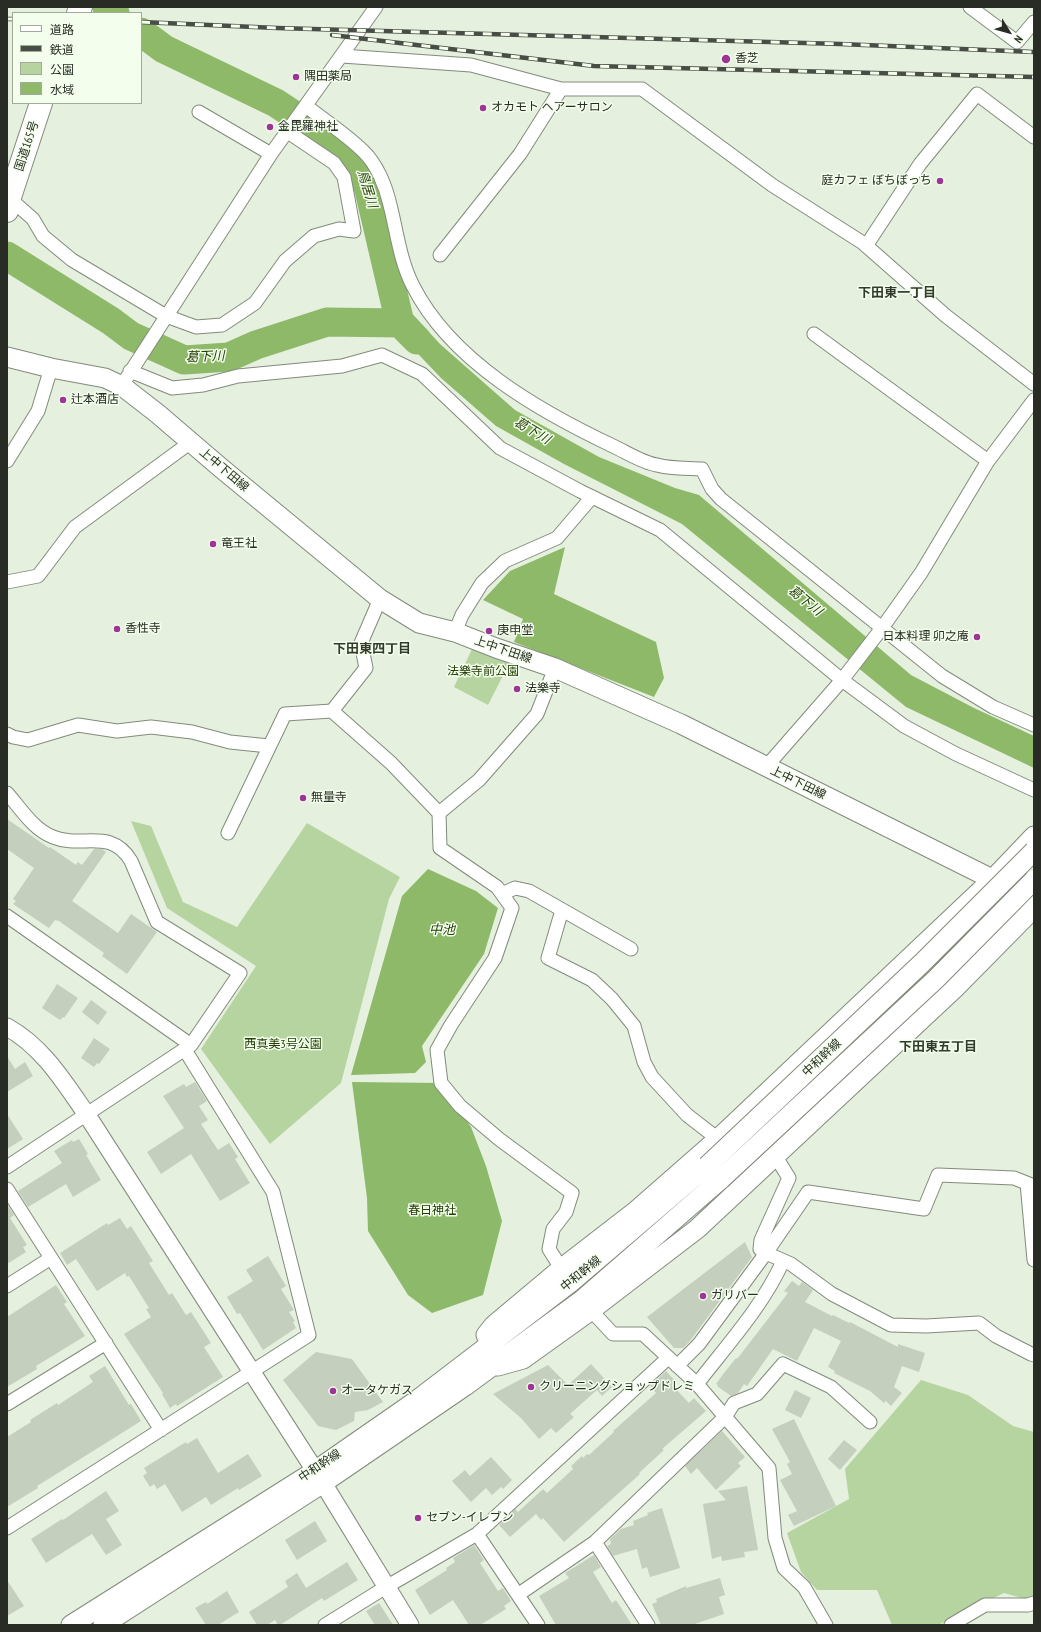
<!DOCTYPE html>
<html>
<head>
<meta charset="utf-8">
<style>
	body { margin:0 }
	#map { position:relative; width:1041px; height:1632px; overflow:hidden; background:#e6f0df; font-family:"PT Sans Narrow","Noto Sans JP",sans-serif }
	canvas { display:block }
	.frame { position:absolute; inset:0; border:8px solid #282c25; pointer-events:none }
	.legend { position:absolute; left:12px; top:12px; width:130px; height:92px; box-sizing:border-box; background:#f3feec; border:1px solid #a2aa9c; margin:0; padding:5px 7px; list-style:none; font-size:12px; color:#282c25 }
	.legend li { display:flex; align-items:center; gap:8px; height:20px }
	.legend b { width:20px; border:1px solid #a2aa9c }
	.north { position:absolute; left:989px; top:12px; width:40px; height:40px; -webkit-text-stroke:3px #f3feec; paint-order:stroke; rotate:127deg; font-size:11px; font-weight:700; line-height:16px; text-align:center; color:#282c25 }
	.north::after { content:''; display:block; margin:auto; width:14px; height:18px; background:#282c25; clip-path:polygon(50% 0,100% 100%,50% 72%,0 100%) }
</style>
</head>
<body>
<div id="map">
<canvas width="1041" height="1632"></canvas>
<div class="frame"></div>
<ul class="legend">
<li><b style="height:5px;background:#fff"></b>道路</li>
<li><b style="height:5px;background:#484d45"></b>鉄道</li>
<li><b style="height:11px;background:#b6d4a0"></b>公園</li>
<li><b style="height:11px;background:#8db969"></b>水域</li>
</ul>
<div class="north">N</div>
</div>
<script>
const g = document.querySelector('canvas').getContext('2d');
g.lineJoin = 'round';
function paint(path, color) { g.fillStyle = color; g.fill(path, 'evenodd'); }
function stroke(path, color, width, dash) { g.strokeStyle = color; g.lineWidth = width; g.lineCap = dash ? 'butt' : 'round'; g.setLineDash(dash || []); g.stroke(path); }
function write(font, color, halo, rows, align = 'center') {
  g.font = font + ' "PT Sans Narrow","Noto Sans JP",sans-serif'; g.lineWidth = 3; g.setLineDash([]); g.textBaseline = 'middle'; g.strokeStyle = halo; g.fillStyle = color; for (const [text, x, y, turn = 0] of rows) {
    g.save(); g.translate(x, y); g.rotate((+turn || 0) * Math.PI / 180); g.textAlign = isNaN(turn) ? turn : align; if (halo) g.strokeText(text, 0, 0); g.fillText(text, 0, 0); g.restore();
  }
}
const green = new Path2D(`
	M473,647l38,13 -23,45 -34,-18z
	M131,821l20,5 32,76 54,25 70,-104 93,54 -11,22 -48,184 -71,61 -69,-95 55,-83 -89,-58z
	M921,1380l47,15 45,31 21,6v164l-9,3 -21,-6 -66,32h-46l-15,-35h-60l-16,-18 -14,-39 62,-34 -4,-30z`);
const forest = new Path2D(`
	M352,1082l89,1 30,44 15,39 16,55 -19,74 -51,18 -24,-18 -40,-64 -1,-33z`);
const water = new Path2D(`
	M387,308h20l33,36 75,66 84,47 76,31 24,7 212,180 63,33 60,28v32l-128,-61 -224,-183 -118,-60 -68,-38 -55,-48 -39,-41 -18,-7z
	M565,547l-11,47 102,48 8,36 -10,19 -140,-55 9,-23 -40,-19 27,-29z
	M428,869l48,22 22,17 -14,46 -62,92 4,16 -11,11 -64,2 51,-179z`);
const river = new Path2D(`
	M107,7l8,6
	M141,32l23,17 112,54 57,38 26,24 10,25 31,133
	M7,256l104,65 20,15 53,24 45,-3 27,-12 71,-23 73,1 17,17`);
const building = new Path2D(`
	M7,819l42,29 1,-1 26,18 2,-3 4,3 12,-16h8l4,3 -34,49 46,32 13,-19 26,18 -30,42 -25,-18 2,-3 -45,-32 -4,-1 -6,8 -36,-24 3,-3 -3,-2 21,-31 -27,-19z
	M57,984l21,14 -14,20 -1,-1 -3,3 -18,-12z
	M91,1000l16,12 -9,13 -16,-13z
	M94,1038l16,11 -11,15 -2,-1 -3,4 -13,-9z
	M7,1056l8,13 10,-7 8,14 -26,16z
	M195,1082l12,19 -8,5 9,14 -7,4 17,26 11,-7 9,14 -3,2 15,24 -30,18 -29,-47 -30,20 -14,-22 37,-24 -21,-32 21,-12 2,3z
	M7,1114l16,25 -16,10z
	M79,1139l9,15 -2,1 15,25 -28,17 -7,-13 -38,23 -10,-16 44,-28 -8,-12 18,-11 1,2z
	M7,1204l7,11 -4,3 17,27 -4,2 3,5 -19,12z
	M120,1218l7,11 4,-3 22,35 -4,2 20,32 3,-2 14,22 5,-3 20,31 -7,4 19,30 -46,29 -1,-2 -6,4 -8,-14 1,-1 -39,-59 27,-17 -5,-8 3,-1 -20,-32 -2,1 -2,-4 -28,18 -21,-32 -9,6 -7,-12 47,-30 1,2z
	M745,1242l7,15 -62,84 -7,7h-9l-27,-31z
	M268,1256l18,30 -5,3 13,21 -5,2 6,9 -2,1 3,6 -33,22 -23,-37 -3,1 -10,-17 26,-16 -7,-11z
	M792,1281l7,5 3,-4 11,8 -8,12 27,14 1,-1 16,8 1,-1 48,25v-3l27,9 -6,19 -17,-6 -8,21 8,6 -11,13 -5,-5 -2,2 -14,-12 -36,-18 1,-2 -7,-4 13,-26 -27,-13 -17,33 -24,-12 -26,37 -3,-2 -6,9 -7,3 -14,-10 1,-1 -2,-1 8,-11 12,-15 1,1 51,-66 -4,-2z
	M56,1285l11,17 -3,2 21,32 -49,30 1,3 -30,18v-70z
	M316,1352l36,7 31,43 -15,8 -13,2 -1,9 -18,9 -18,-4 -35,-46z
	M591,1364l21,23 -10,9 -5,-6 -27,24 4,3 -18,16 -5,-5 -12,11 -18,-21 -28,-24 55,-29 20,20z
	M105,1366l24,39 2,-1 10,17 -83,52 -21,13 1,2 -31,19v-70l24,-15 -1,-2 27,-17 1,2 35,-23 -4,-6z
	M666,1371l10,11 -4,3 17,18 5,-5 12,13 -44,38 2,1 -25,23 1,1 -76,68 -21,-24 -2,2 -5,-6 -26,23 -11,-12 16,-16 3,3 25,-23 4,4 26,-24 -2,-3 11,-10 1,2 4,-4 2,1 25,-23 -1,-1 43,-38 -6,-7z
	M795,1390l16,8 -10,20 -16,-8z
	M794,1419l42,87 -42,20 -6,-11 9,-4 -17,-31 12,-6 -5,-10 3,-2 -18,-33z
	M722,1431l23,26 -7,6 3,3 -25,24 -19,-22 -6,6 -6,-8z
	M197,1438l21,35 30,-19 14,22 -23,14 -1,-2 -27,17 -5,-8 -24,15 -17,-28 -8,5 -3,-5 -4,3 -7,-11 4,-3 -3,-5 42,-26 1,2z
	M844,1440l13,10 -17,20 -12,-11z
	M491,1457l21,23 -9,9 -2,-2 -9,8 -6,-7 -15,14 -19,-21 13,-11 5,6z
	M747,1486l11,64 -14,2 1,5 -23,4 -1,-5 -9,3 -9,-55 23,-4 -8,-9z
	M106,1491l13,20 -13,8 16,26 -16,10 -14,-21 -46,29 -15,-24 31,-20 1,1z
	M662,1508l18,60 -30,9 -3,-10 -5,2 -5,-20 -24,7 -6,-10 4,-2 -1,-5 11,-10 13,-4 -1,-4 15,-6 -1,-2z
	M315,1521l12,20 -30,19 -12,-20z
	M474,1545l10,15 -4,3 18,28 5,-3 8,13 -7,5 2,3 -26,16h-11l-16,-25 -23,15 -15,-25 32,-20 -1,-2 9,-6 -2,-4z
	M594,1555l7,12 -8,5 19,31 4,-3 16,25h-76l-17,-29 30,-18 -4,-5z
	M347,1562l11,18 -34,21 -2,-3 -42,27h-2l-3,-5 -8,5h-10l-8,-13 39,-25 -3,-6 12,-8 9,15z
	M720,1578l5,17 -6,2 5,17 -32,11h-31l-9,-21 5,-2 -1,-3 30,-13v2z
	M7,1580l17,26 -17,10z
	M227,1591l12,21 -21,13h-12l-11,-17 11,-6 1,2z
	M379,1603l14,22h-18l-9,-14z`);
const minor = new Path2D(`
	M970,7l47,35 17,-20
	M342,56l129,9 90,24h81l130,96 91,58 83,73 88,68
	M306,106c18,14 41,29 57,45 14,13 23,36 27,54 7,27 10,56 23,81 38,75 126,125 200,160 13,6 30,17 44,19 15,4 30,3 45,4l10,20 9,10 221,177 51,31 41,18
	M199,112l72,42
	M7,196l26,23 10,17 29,24 94,56 30,11 26,-2 33,-22 30,-42 29,-25 25,-7 15,2 -10,-54 -10,-14 -46,-31
	M866,246l54,-82 57,-70 57,43
	M440,255l80,-101 41,-65
	M814,334l174,127
	M130,371l42,17 31,-3 35,-9 104,-10 40,-11 40,19 78,74 80,43 80,39 182,150 62,46 52,28 78,36
	M126,379l145,-225 105,-147
	M7,461l31,-50 13,-43
	M7,582l31,-6 37,-49 116,-85
	M455,632l7,-17 20,-32 23,-22 52,-23 35,-41
	M555,668l-18,46 -58,66 -40,33 1,35 57,39 15,21 -17,50 -44,67 -14,25 4,33 19,23 39,33 73,54 -6,19 -13,17 -4,20 17,27
	M332,711l34,-43 -5,-25 19,-44
	M7,734l6,3 15,3 50,-15 39,6 34,-4 41,5 38,10 39,4
	M766,767l76,-87 40,-52 39,-55 67,-112 46,-61
	M7,793c14,16 26,36 46,44 29,12 58,-10 78,24l26,61 83,51 -49,72 -184,122
	M228,833l57,-119 47,-3 59,52 48,50
	M502,894l13,-6 14,3 102,58
	M562,910l-14,48 44,22 20,19 22,27 10,36 8,15 35,38 31,24
	M7,916l184,129
	M776,1157l13,21 -28,62 -1,9 6,4 25,11 41,30 59,31 35,1 53,-3 17,13 35,18 3,1
	M1027,1183l7,77
	M7,1189l154,241
	M7,1286l44,-28
	M586,1305l27,29h30l54,50 72,84 6,70 9,30 20,19 22,38
	M677,1366l22,-22 67,-91 42,-61 116,17 14,-34 76,3 20,8
	M697,1384c30,-39 66,-78 86,-123
	M7,1404l99,-61
	M7,1528l302,-193 -36,-143 -88,-142
	M477,1534l61,91
	M595,1542l53,83
	M519,1594l76,-52 130,-125 9,-14 23,-9 26,-30 48,23 39,35
	M325,1625l61,-38 91,-53 191,-176
	M951,1625l34,-20h43l6,-2`);
const tertiary = new Path2D(`
	M7,1027c36,20 57,55 80,88l236,368 87,142`);
const secondary = new Path2D(`
	M7,357l44,11 54,10 17,8 36,28 63,54 159,131 39,24 36,9 41,16 59,20 126,56 353,176
	M486,1335l8,-10 68,-57 75,-58 81,-71 275,-260 41,-43
	M498,1366l25,-7 67,-48 107,-82 258,-241 79,-80
	M71,1625l244,-154 98,-68 157,-120 137,-117
	M103,1625l220,-142 142,-97 117,-86 139,-121`);
const trunk = new Path2D(`
	M78,13l3,-6
	M7,211l3,-14 31,-94`);
const rail = new Path2D(`
	M7,19h6
	M141,22l136,6 563,16 194,8
	M332,35l262,31 440,11`);
const secondaryBridge = new Path2D(`
	M707,1166l215,-203 112,-112
	M721,1179l215,-200 98,-99`);
const markers = [
	[726,59,5,"#9e3596"],
	[296,77,4,"#9e3596"],
	[483,108,4,"#9e3596"],
	[270,127,4,"#9e3596"],
	[940,181,4,"#9e3596"],
	[63,400,4,"#9e3596"],
	[213,544,4,"#9e3596"],
	[117,629,4,"#9e3596"],
	[489,631,4,"#9e3596"],
	[977,637,4,"#9e3596"],
	[517,689,4,"#9e3596"],
	[303,798,4,"#9e3596"],
	[703,1296,4,"#9e3596"],
	[531,1387,4,"#9e3596"],
	[333,1391,4,"#9e3596"],
	[418,1518,4,"#9e3596"]
];
const poiNames = [
	["香芝",735,59],
	["隅田薬局",304,77],
	["オカモト ヘアーサロン",491,108],
	["金毘羅神社",278,127],
	["庭カフェ ぼちぼっち",932,181,"right"],
	["辻本酒店",71,400],
	["竜王社",221,544],
	["香性寺",125,629],
	["庚申堂",497,631],
	["日本料理 卯之庵",969,637,"right"],
	["法樂寺",525,689],
	["無量寺",311,798],
	["ガリバー",711,1296],
	["クリーニングショップドレミ",539,1387],
	["オータケガス",341,1391],
	["セブン-イレブン",426,1518]
];
const streetNames = [
	["国道165号",27,146,-72],
	["上中下田線",224,470,40],
	["上中下田線",503,650,19],
	["上中下田線",798,783,26],
	["中和幹線",822,1058,-43],
	["中和幹線",581,1274,-39],
	["中和幹線",320,1466,-34]
];
const parkNames = [
	["法樂寺前公園",483,672],
	["西真美3号公園",283,1045],
	["春日神社",432,1211]
];
const waterNames = [
	["鳥居川",367,189,73],
	["葛下川",205,357,-2],
	["葛下川",532,431,31],
	["葛下川",805,601,39],
	["中池",442,930]
];
const neighbourhoodNames = [
	["下田東一丁目",897,293],
	["下田東四丁目",372,649],
	["下田東五丁目",938,1047]
];
paint(green, '#b6d4a0');
paint(forest, '#8dba6a');
paint(water, '#8db969');
stroke(river, '#8db969', 29);
paint(building, '#c4cfbe');
stroke(minor, '#828b7b', 15);
stroke(tertiary, '#828b7b', 19);
stroke(secondary, '#828b7b', 21);
stroke(trunk, '#828b7b', 24);
stroke(minor, '#fff', 13);
stroke(tertiary, '#fff', 17);
stroke(secondary, '#fff', 19);
stroke(trunk, '#fff', 22);
stroke(rail, '#484d45', 4.5);
stroke(rail, '#f3feec', 3, [9]);
stroke(secondaryBridge, '#828b7b', 21, []);
stroke(secondaryBridge, '#fff', 19);
for (const [x, y, r, color] of markers) { const dot = new Path2D(); dot.arc(x, y, r, 0, 2 * Math.PI); g.fillStyle = color; g.fill(dot); stroke(dot, '#f3feec', 1.5); }
write('12px', '#282c25', '#f3feec', poiNames, 'left');
write('12px', '#282c25', '#f3feec', streetNames);
write('12px', '#223e03', '#f3feec', parkNames);
write('italic 13px', '#244005', '#f3feec', waterNames);
write('bold 13px', '#333b2e', '#f3feec', neighbourhoodNames);
</script>
</body>
</html>
